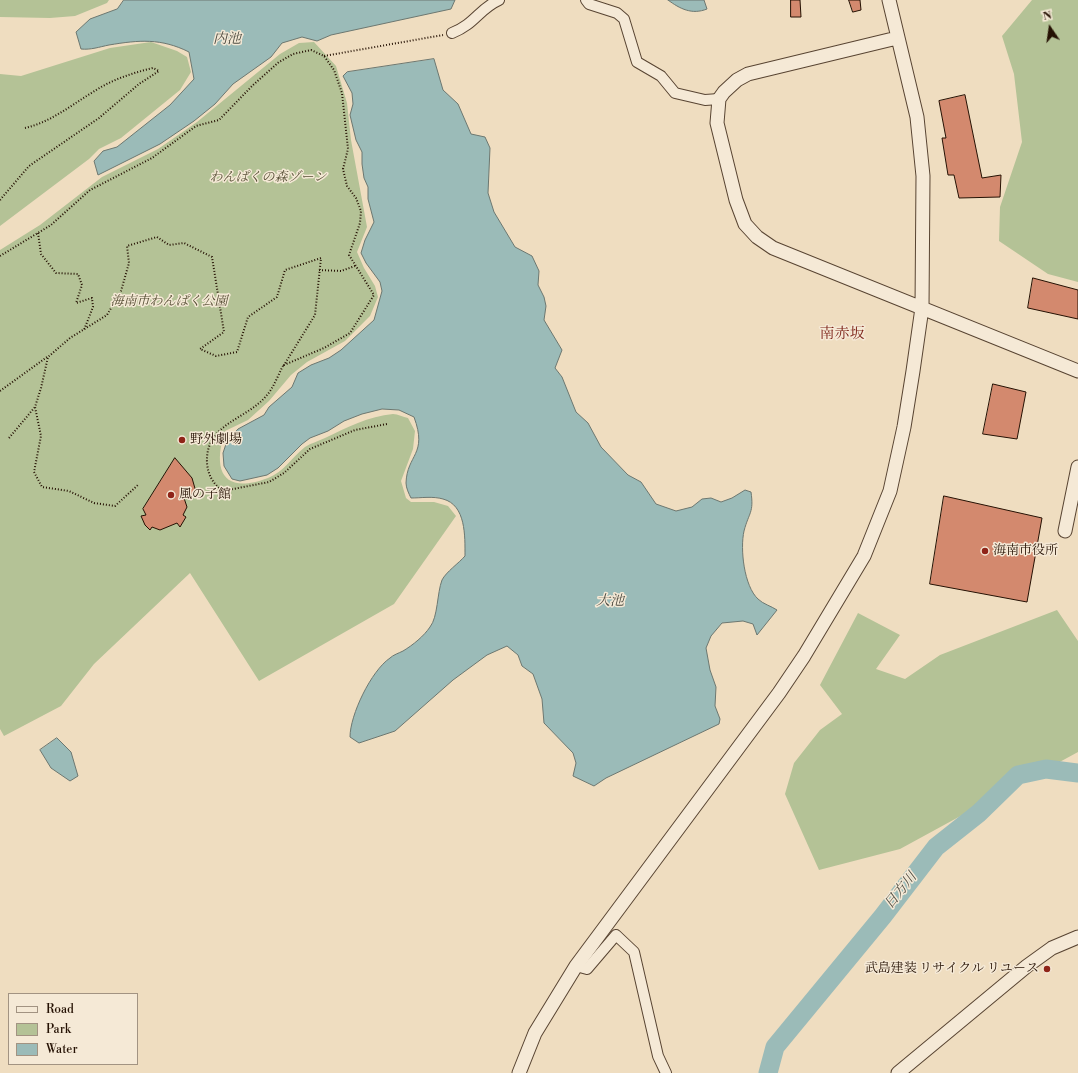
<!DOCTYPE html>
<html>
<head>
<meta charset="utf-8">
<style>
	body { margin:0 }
	#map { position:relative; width:1078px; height:1073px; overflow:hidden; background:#efddc0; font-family:"Libre Bodoni",serif }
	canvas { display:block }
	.legend { position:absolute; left:8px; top:993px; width:130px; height:72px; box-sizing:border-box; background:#f5e9d6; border:1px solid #a29382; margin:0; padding:5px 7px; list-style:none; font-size:12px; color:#251103 }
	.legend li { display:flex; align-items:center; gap:8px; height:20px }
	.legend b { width:20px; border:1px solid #a29382 }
	.north { position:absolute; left:1030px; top:8px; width:40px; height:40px; -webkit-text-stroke:3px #f5e9d6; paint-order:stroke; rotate:347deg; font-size:11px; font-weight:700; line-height:16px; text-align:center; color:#251103 }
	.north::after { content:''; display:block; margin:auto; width:14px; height:18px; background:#251103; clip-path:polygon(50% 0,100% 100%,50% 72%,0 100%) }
</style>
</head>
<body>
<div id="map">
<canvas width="1078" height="1073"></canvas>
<ul class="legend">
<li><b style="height:5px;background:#f5e9d6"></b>Road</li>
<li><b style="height:11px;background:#b4c296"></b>Park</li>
<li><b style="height:11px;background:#9bbbb8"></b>Water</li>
</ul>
<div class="north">N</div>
</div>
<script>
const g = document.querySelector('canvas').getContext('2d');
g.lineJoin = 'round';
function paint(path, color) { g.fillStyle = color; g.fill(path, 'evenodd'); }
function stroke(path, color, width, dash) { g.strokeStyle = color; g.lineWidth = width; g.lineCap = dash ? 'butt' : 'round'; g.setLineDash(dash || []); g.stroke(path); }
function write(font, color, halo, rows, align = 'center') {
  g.font = font + ' "Libre Bodoni","Noto Serif JP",serif'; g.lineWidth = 3; g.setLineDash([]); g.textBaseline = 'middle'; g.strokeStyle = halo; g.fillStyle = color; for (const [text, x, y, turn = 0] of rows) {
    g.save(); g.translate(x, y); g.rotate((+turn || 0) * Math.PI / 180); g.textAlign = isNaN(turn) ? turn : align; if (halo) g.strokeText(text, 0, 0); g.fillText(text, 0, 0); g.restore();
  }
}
const green = new Path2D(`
	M0,0h109l-2,3 -32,13 -25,2 -50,-1z
	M1032,0h46v282l-30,-8 -49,-33 1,-34 22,-65 -8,-68 -12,-38z
	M151,42l26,9 10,6 4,15 -11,18 -59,48 -22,11 -10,10 -89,67v-152l21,2 89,-28z
	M314,42l22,24 11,37 4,37 16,87 -10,25 7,16 11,18 3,11 -8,19 -25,25 -38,21 -16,13 -22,26 -21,19 -23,11c-13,40 -2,64 43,47 16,-6 24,-21 37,-31 6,-4 14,-6 20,-9 21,-10 44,-22 68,-24 5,0 10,3 15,4l7,13 -2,18 -12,32 5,17 5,4h23l14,4 8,10 -62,88 -135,77 -69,-108 -96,91 -33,42 -57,30 -4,-7v-479l40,-25 62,-48 56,-28 39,-27 83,-68 19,-11z
	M1057,610l21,31v111l-178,97 -81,21 -34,-76 9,-31 26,-33 22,-16 -22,-29 38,-72 42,22 -24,34 29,10 35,-24z`);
const water = new Path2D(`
	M124,0h331l-4,9 -120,26 -14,6 -15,-4 -20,6 -11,14 -38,27 -18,20 -21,17 -34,23 -62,31 -4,-14 9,-10 14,-4 53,-42 24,-26 -5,-27c-28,-14 -50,-12 -80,-7 -10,2 -18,5 -28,4l-5,-17 14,-13 27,-10z
	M668,0h36l3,9c-15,6 -27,0 -39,-9z
	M434,59l9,31 15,14 13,30 14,3 5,11 -2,45 6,19 21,35 17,9 7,15 -1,14 6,12 2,9 -2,14 18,30 -7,18 7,9 14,35 12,11 13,24 27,28 13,7 15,22 20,7 16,-4 10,-8 9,-1 10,4 11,-4 13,-8 6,2c3,21 -2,20 -7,39 -4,18 0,55 14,68 5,5 13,7 19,11l-20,25 -4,-11 -10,-3 -21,2 -11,13 -5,12 4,22 6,17 -1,19 5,13 -1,5 -113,54 -12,8 -21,-10 3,-13 -3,-10 -29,-30 -2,-24 -9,-25 -11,-8 -4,-11 -11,-9 -20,9 -34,25 -58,51 -36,12 -9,-6c0,-22 21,-66 40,-79 3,-3 9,-5 13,-7 10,-6 21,-15 27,-24 8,-10 7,-34 12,-47 4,-8 17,-17 23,-24 0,-20 1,-51 -22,-57 -10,-3 -22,-1 -32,-1 -2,-4 -5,-10 -5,-15 1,-29 22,-28 8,-66l-15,-7 -17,-1 -20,5 -18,7 -16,10 -18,7 -8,6 -24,24 -11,7 -27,6 -8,-2 -8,-13 -1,-13 4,-12 11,-12 26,-14 5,-8 23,-20 6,-14 13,-8 18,-7 12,-8 33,-30 8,-29 -2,-9 -14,-19 -5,-10 4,-13 9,-18 -6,-23v-12l-4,-9 -2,-14v-12l-6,-12 -6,-25 3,-11 -1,-11 -9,-17 4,-4z
	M57,738l14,14 7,24 -8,5 -19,-13 -11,-18z`);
const river = new Path2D(`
	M768,1073l7,-26 108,-131 53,-69 43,-34 39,-38 28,-6 32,4`);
const building = new Path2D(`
	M791,0h9l1,17h-10z
	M849,0h11l1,10 -8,2z
	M965,95l17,83 19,-3 -1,22 -41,1 -5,-23h-6l-6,-37h4l-7,-37z
	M1033,278l45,12v29l-50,-11z
	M993,384l33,8 -9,47 -34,-5z
	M175,458l17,20 4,14 -12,6 3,9 -4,8 3,2 -6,10 -3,-4 -17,7 -8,-3 -2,3 -5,-5 -4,-9 5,-1 -3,-6z
	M944,496l98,22 -15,84 -97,-18z`);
const path = new Path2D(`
	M324,56l119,-21
	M0,200l29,-34 70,-48 40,-34 20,-13 -6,-3c-21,5 -42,12 -60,24 -23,14 -42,30 -68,36
	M38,233l3,21 15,19 22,1 4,11 -6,18 16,-5 1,9 -9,23
	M0,256l51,-31 39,-35 62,-32 44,-32 23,-6 34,-35 26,-23 14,-8 18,-4 13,6 10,14 8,23 6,56 -5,20 4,17 9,12 5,13 -1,12 -11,32 25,40 -24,38 -26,15 -40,17 31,-50 6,-57 -36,12 -8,27 -29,20 -11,35 -21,4 -16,-7 24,-17 -12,-75 -28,-14 -15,2 -12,-8 -30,9 2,17 -8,28 -14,24 -37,23 -22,19 -7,31 -6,19 6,29 -7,36 8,15 27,4 25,12 21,3 24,-22
	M319,270l22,1 14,-5
	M283,366c-5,9 -9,21 -16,29 -20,25 -62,28 -60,68 1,12 6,21 16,28l46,-9 15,-9 26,-24 45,-19 32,-6
	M0,391l47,-34
	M9,438l26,-31`);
const minor = new Path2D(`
	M586,0l3,4 28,9 7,6 13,43 24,14 14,17 30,7 14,-1
	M452,33c23,-9 27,-24 47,-33
	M576,966l11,3 29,-34 18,17 24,104 8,17`);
const tertiary = new Path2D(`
	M897,38l-149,36 -11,6 -13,12 -5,7 -2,24 19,77 9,24 12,13 16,11 305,123
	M1065,531l13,-64
	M519,1073l16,-40 41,-67 203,-273 25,-37 60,-100 26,-65 14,-64 9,-56 9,-63 1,-132 -6,-59 -28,-117
	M898,1073l129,-107 25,-18 26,-11`);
const markers = [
	[182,440,4,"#8f2418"],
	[171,495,4,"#8f2418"],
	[985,551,4,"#8f2418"],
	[1047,969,4,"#8f2418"]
];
const parkNames = [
	["わんぱくの森ゾーン",268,178],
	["海南市わんぱく公園",169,302]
];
const poiNames = [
	["野外劇場",190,440],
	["風の子館",179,495],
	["海南市役所",993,551],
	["武島建装 リサイクル リユース",1039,969,"right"]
];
const waterNames = [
	["内池",227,40],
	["大池",610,602],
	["日方川",901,891,-51]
];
const quarterNames = [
	["南赤坂",842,334]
];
paint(green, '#b4c296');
paint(water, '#9bbbb8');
stroke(water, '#6c7770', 1);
stroke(river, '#9bbbb8', 19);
paint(building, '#d3896e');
stroke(building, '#251103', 1);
stroke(minor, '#584432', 12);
stroke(tertiary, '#584432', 15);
stroke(path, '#251103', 2, [1, 2]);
stroke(minor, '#f5e9d6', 10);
stroke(tertiary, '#f5e9d6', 13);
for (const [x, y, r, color] of markers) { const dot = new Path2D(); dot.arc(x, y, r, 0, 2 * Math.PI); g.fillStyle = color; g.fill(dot); stroke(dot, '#f5e9d6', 1.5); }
write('italic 13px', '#574f36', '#f5e9d6', parkNames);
write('13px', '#251103', '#f5e9d6', poiNames, 'left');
write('italic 14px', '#4e4c42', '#f5e9d6', waterNames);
write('15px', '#7a1f14', '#f5e9d6', quarterNames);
</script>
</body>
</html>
